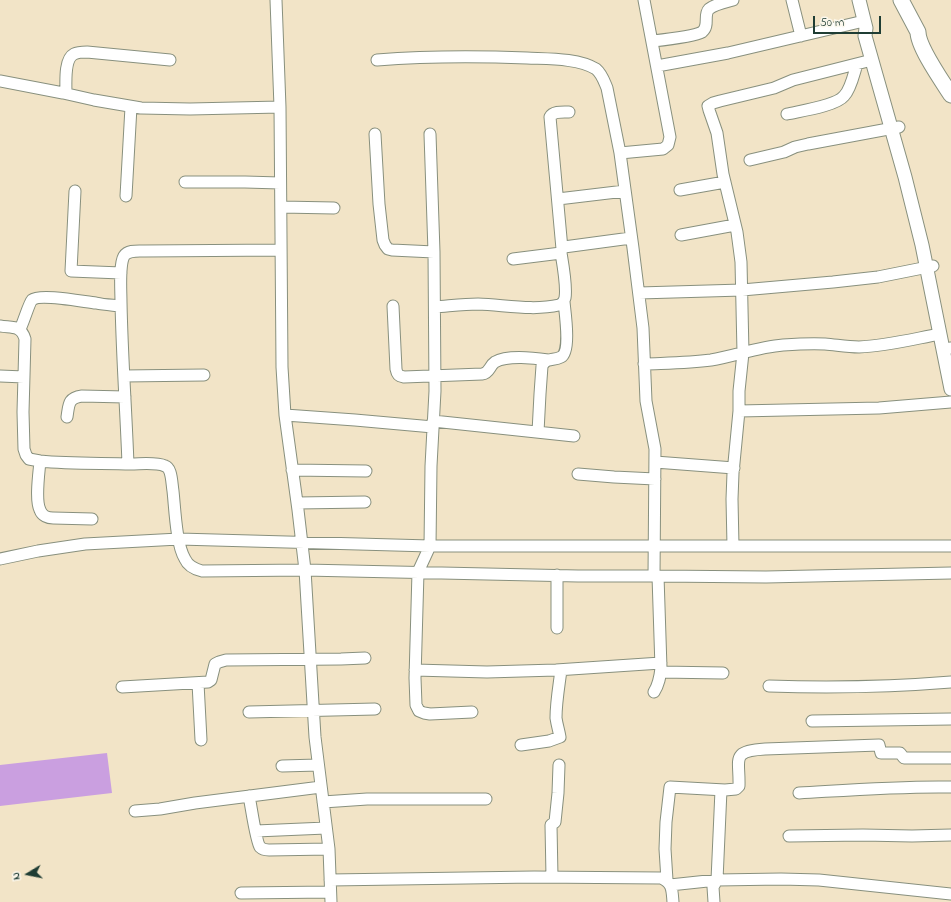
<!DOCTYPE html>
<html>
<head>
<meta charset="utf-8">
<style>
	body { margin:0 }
	#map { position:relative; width:951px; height:902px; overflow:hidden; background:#f2e4c7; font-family:"Indie Flower",sans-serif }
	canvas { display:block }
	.north { position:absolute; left:8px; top:854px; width:40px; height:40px; -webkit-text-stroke:3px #fbf7ec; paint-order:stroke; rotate:260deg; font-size:11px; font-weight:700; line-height:16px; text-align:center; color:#1f3d34 }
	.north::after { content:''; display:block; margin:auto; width:14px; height:18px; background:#1f3d34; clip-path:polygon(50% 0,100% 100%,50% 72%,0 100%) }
	.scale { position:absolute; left:813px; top:16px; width:68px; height:18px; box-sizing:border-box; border:2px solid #1f3d34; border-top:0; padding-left:5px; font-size:12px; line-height:14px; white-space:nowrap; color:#1f3d34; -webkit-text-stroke:3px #fbf7ec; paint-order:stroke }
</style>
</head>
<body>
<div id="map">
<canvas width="951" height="902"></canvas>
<div class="north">N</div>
<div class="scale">50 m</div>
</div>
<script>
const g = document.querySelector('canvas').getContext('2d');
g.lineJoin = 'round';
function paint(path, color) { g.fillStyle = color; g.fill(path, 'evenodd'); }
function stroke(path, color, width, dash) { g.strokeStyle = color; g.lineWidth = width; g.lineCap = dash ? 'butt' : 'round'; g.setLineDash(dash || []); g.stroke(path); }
const building = new Path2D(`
	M107,753l5,40 -112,13v-41z`);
const minor = new Path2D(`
	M276,0l4,107 2,260 3,48 13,95 7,60 10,167 14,112 2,53
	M792,0l9,36
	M653,41c9,-1 42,-5 49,-9 8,-6 1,-17 7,-23 6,-5 17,-7 24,-9
	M377,60c50,-4 100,-4 150,-2 21,1 51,0 69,11 6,5 8,12 11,19l13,65 13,95 10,80 3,73 9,48 -1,127
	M657,66l71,-13 136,-32
	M0,81l63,12 31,7 47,8 49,1 90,-2
	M66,93c0,-10 -2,-34 8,-39 4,-2 8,-2 13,-2l83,8
	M787,114c13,-3 49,-8 57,-18 7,-7 10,-23 13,-32
	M375,134l4,70 4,36 2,5 3,4 4,1 42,2
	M430,134l4,118 1,139 -4,75 -1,80 -12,26 -3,106 1,27 3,6 5,2 6,1 42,-2
	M620,153l43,-4 5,-4 2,-8 -26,-137
	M750,160l34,-8 11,-5 13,-3 91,-17
	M185,182h60l35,1
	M680,190l45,-8
	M75,191l-4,80 50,2
	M126,196l5,-89
	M558,199l67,-8
	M281,207l53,1
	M681,235l54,-10
	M562,249l-12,-132c3,-6 13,-5 19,-5
	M513,259l48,-6
	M639,293l103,-3 91,-8 45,-5 55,-11
	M393,306l3,63c1,5 2,7 8,8l78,-3c8,-1 7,-8 13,-12 12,-7 40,-4 53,-2
	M435,307c14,-1 29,-3 43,-3 27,1 55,7 81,1 3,-1 5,-3 6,-7 2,-11 -2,-33 -4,-45v-2l3,-4 67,-9
	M0,326c12,2 21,-1 25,13l-2,73 1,37 2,6 3,4 11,2c30,3 61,2 91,3 10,0 25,-2 34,2 3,1 4,3 5,6 2,6 2,13 3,19 2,18 3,53 12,68 3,7 9,10 17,12l103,-1 273,6h80l108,1 185,-4
	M20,329c3,-5 9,-26 12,-29 8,-7 53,2 64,3 9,2 17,2 25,3
	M950,348h1
	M644,364c23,-1 45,-1 67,-4 24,-4 47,-13 72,-15 14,-1 28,-2 42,-1 12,1 22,3 34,3 27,-1 54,-8 81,-13
	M0,376l24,1
	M124,376l80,-1
	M739,411l140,-3 72,-6
	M285,415l70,5 78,7
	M67,417c2,-13 1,-19 15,-21l43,1
	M433,421l141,15
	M538,432l2,-38 2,-28c5,-9 11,-5 19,-9 10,-5 4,-45 3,-55
	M40,461c-1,12 -5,39 0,49 2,6 8,8 13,8l39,1
	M655,462l79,6
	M128,464c-2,-54 -6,-108 -7,-162 0,-11 -2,-37 3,-46 4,-6 13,-5 20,-5l137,-1
	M292,470l74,1
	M578,474l36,3 41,2
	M297,503l68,-1
	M733,546l-1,-47 1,-26 6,-62v-20l4,-38 -2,-91 -4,-30 -14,-58 -6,-41 -8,-23 -1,-4 5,-3 7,-2 54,-13 19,-8 79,-20
	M0,559l38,-8 47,-7 94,-5 251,7h521
	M557,575v53
	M415,670l72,2 69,-2 105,-7
	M661,672l62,1
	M198,683l3,57
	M769,686c61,2 121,1 182,-4
	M122,687l86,-5 3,-2 4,-16 4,-2 7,-2 115,-1 24,-1
	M654,692c5,-8 6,-15 7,-24l-3,-92
	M249,712l126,-3
	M812,721l139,-2
	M521,745l28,-4 11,-4c-1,-6 -3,-12 -4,-19 0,-16 3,-32 5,-48
	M282,766l36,-1
	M799,793c51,-3 101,-7 152,-6
	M249,796c2,9 7,46 11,51 3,3 6,3 9,3l60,-1
	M323,802l44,-3h119
	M135,811l25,-2 35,-6 126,-16
	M256,831l70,-3
	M789,836l74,-1 49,1 39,-1
	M552,877l-1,-52 4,-3 3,-29 1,-28
	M330,880l204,-3 127,1c12,5 11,13 12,24
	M667,880l-2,-31 1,-27 4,-35 55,3 11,-1 3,-3c1,-27 -9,-35 26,-37l114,-4 2,8h19l4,5h47
	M670,885l47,-5 64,-1 38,1 132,14
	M241,893l89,-1
	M714,902l-1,-15 4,-7 4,-90`);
const major = new Path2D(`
	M859,0l7,28 -1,8 40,141 17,68 29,144`);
const highway = new Path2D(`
	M901,0l17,32c0,15 24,49 33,63`);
paint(building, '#ca9fe0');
stroke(minor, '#88907e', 13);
stroke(major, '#88907e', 15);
stroke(highway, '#88907e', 17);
stroke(minor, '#fff', 11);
stroke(major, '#fff', 13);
stroke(highway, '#fff', 15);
</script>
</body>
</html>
